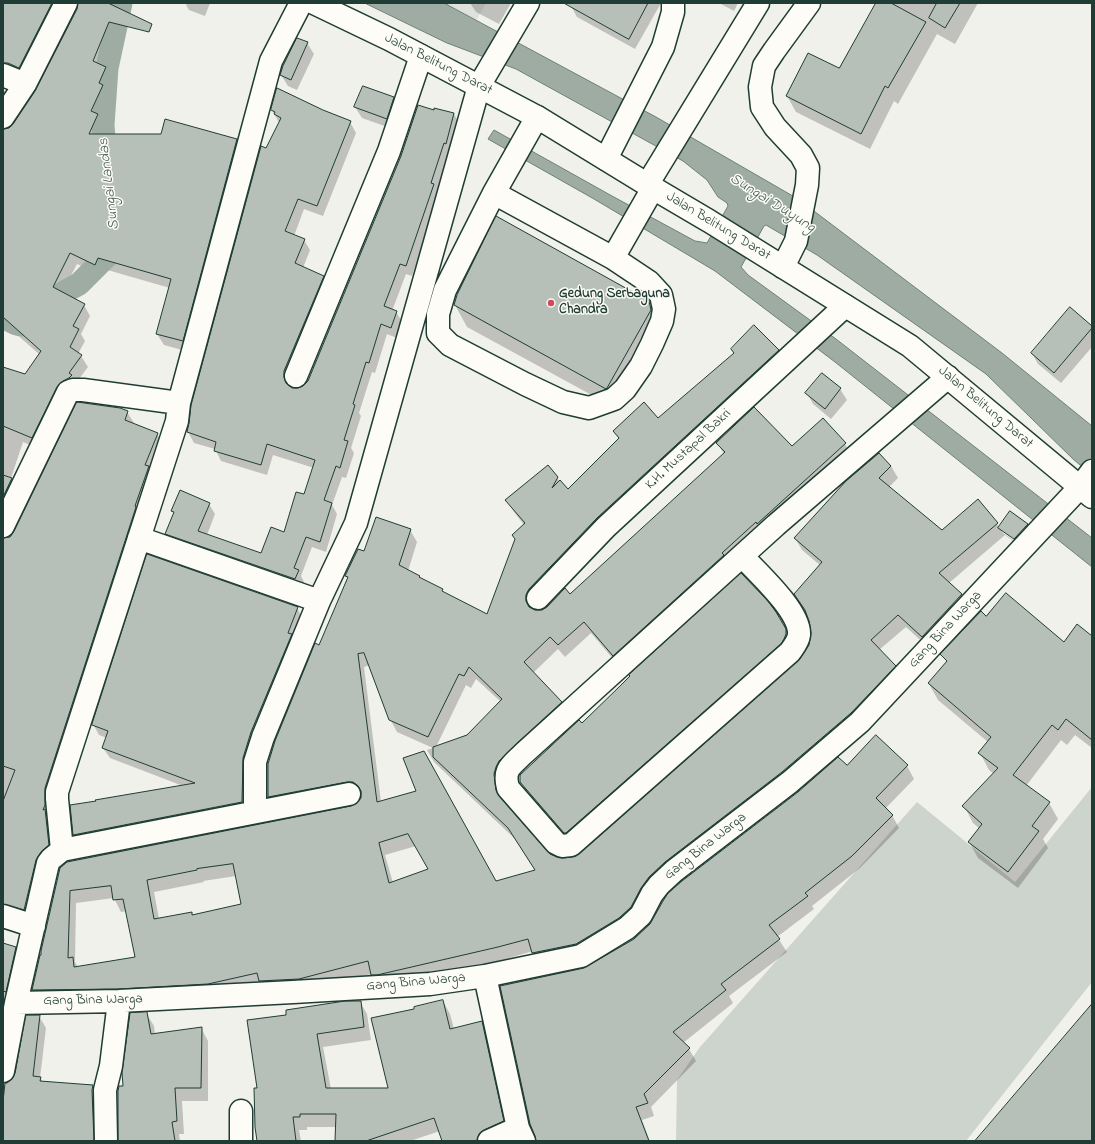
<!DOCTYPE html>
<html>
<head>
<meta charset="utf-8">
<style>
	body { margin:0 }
	#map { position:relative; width:1095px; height:1144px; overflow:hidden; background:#f0f1eb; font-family:"Indie Flower",sans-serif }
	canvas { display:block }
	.frame { position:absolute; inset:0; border:4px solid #1f3d34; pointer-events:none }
</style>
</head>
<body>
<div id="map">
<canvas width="1095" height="1144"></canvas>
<div class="frame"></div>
</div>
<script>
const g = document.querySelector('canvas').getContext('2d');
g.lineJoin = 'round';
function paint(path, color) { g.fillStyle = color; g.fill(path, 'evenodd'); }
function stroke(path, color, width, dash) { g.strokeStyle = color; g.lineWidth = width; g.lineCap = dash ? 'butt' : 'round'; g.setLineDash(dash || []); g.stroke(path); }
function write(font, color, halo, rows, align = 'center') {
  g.font = font + ' "Indie Flower",sans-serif'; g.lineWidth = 3; g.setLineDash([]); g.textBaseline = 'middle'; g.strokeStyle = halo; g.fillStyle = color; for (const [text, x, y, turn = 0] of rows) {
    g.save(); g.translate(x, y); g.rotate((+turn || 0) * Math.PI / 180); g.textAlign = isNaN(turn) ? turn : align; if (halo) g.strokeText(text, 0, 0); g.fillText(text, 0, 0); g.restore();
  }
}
const built = new Path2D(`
	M442,3h44l-10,18z`);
const green = new Path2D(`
	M1092,787v195l-126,159h-290l1,-61 23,-33 217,-245 98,80z`);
const water = new Path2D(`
	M365,3h79l212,114 142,82 204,154 90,73v49l-19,-16 -87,-85 -169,-119 -51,-30 -2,1 -23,41 7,8 88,64 256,199v29l-257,-205 -120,-91 -121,-72 -106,-60 6,-9 118,66 83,45 12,2 21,-37 -1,-3 -9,-6 -11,-17 -24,-19 -167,-92 -69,-26z`);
const shadow = new Path2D(`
	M3,3h65l-42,76 -23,-3z
	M79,3h36l-2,5 8,11 -19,48 3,1 7,11 -6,13 3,5 -10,22 4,7 -3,9 136,5 7,12 -54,200 -25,-7 -7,-11 13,-46 -66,-19 -3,6 -24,-11 -15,29 22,12 6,11 -9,18 4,7 -7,13 3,2 7,11 -12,16 -38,65 -15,-6 -12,36 7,12 -15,31v-146l22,1 14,-22 -24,-21 -12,-6v-197l6,-1 5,-4 22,-34 42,-82z
	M187,3h23l-5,13 -16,-6 -3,-5z
	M470,3h41l-12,21 -23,-12z
	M572,3h89l-26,46 -58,-32 -6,-11z
	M719,3h19l-4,8z
	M877,3h101l-23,41 -18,-10 -39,70 -4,-3 -24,48 -74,-37 -9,-16 53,-26z
	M307,43l7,11 -17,36 -9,-4 -7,-11z
	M3,90l2,1 7,11 -9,13z
	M393,98l7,11 -7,20 -31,-11 -7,-11z
	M435,109l19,5 6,11 -23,68 2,3 -27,80 -6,-2 -14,37 4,1 7,11 -6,15 -10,-4 -12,39 -3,-1 -13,41 2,3 -10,32 3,5 -8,25 -4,-1 -10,28 5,9 -11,38 -14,-5 -11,29 3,6 -3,7 -128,-44 -6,-11 7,-20 -2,-3 37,-7 6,10 -8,21 55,20 22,-22 20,-37 10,-28 -41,-13 -6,20 -46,-14 -6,-12 -21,-6 -6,-11 79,-283 13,-27 -2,-1 -6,-11 51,1 27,11 6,11 -33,83 -19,-7 -10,27 10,4 6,10 -7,18 20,9 6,11 -39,94 -1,5 2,2h7l6,-2 4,-6z
	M648,301l13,22 2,9 -44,78 -152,-83 -12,-22z
	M1092,327v20l-31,36 -23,-19 -6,-11z
	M732,350h46l7,13 -249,239 -4,8 10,1 28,-16 154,-141 -7,-11 75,5 31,-28 22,24 7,12 -232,211 -29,-34 -26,24 -7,-8 -25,24 28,30 7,12 -67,72 1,15 44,50 10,6 7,1 17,-4 219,-193 10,-14 3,-14 -4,-19 -13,-21 26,-28 -19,-16 -7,-12 96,-72 7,12 -9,9 53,44 36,-30 22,27 11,-15 17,12 3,5 -14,14 -12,-9 -56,48 13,12 7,12 -39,42 -24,-22 -27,23 16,16 7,12 -230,196 -34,46 -98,45 -7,-14 -27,8 -122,28h-5l-7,-13 -66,17 -266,11 -7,-12 8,-34 1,1 18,-88 292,-62 6,-3 4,-6 -1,-4h-7l-79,15 -7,-12 51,-151 29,-67 -2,-3 18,-24 46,-22 7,12 -9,29 12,5 1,4 21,10 2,3 43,22 37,-90 -10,-13 -7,-12 50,-22 3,4 8,8 51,-51 -5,-8 44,-12 76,-65zM1002,530l16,11 -1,2 -15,-11zM370,665l20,54 7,13 36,16 -6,2 7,12 82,78 20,31 -40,11 -115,-80 -17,-135zM476,679l25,23 -34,34 -31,11 30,-62 5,3zM416,846l13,24 -36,13 -8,-28zM236,876l6,29 -49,11 -2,-3 -32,6 -5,-27 50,-10 -1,-1zM114,898l7,14 6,-1 9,47 -58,9 -3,-5 1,-59z
	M822,374l18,15 7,11 -16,19 -18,-15 -6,-11z
	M127,412l7,11 -1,1 24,10 7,11 -113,355 4,56 -24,65 -28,-4v-378l8,-2z
	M297,608l6,11 -55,194 -168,33 -6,-11 109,-49 -73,-28 -7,-10 4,-10 -8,-3 -6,-11z
	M775,612l16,29 -220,203 -44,-51 -6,-11 61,-57z
	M986,617l78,26 28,-6v111l-17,-13 -8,10 -6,-5 -35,46 23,17 9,16 -15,20 5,9 -30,40 -40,-30 -9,-16 11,-13 -7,-6 -9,-17 30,-32 -5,-4 -9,-17 8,-11 -50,-42 -9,-16 18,-21 -5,-9z
	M907,766l7,13 -29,30 7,6 7,13 -39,40 -48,38 2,3 -37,28 10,15 -58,44 4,7 -50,40 6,6 7,12 -45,46 3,9 -12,4 8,21h-113l47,-172 50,-30 213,-172z
	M3,937l2,3 -2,4 12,4 7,11 -10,44 -9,-3z
	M443,1001l7,13 4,15 28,-7 7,13 21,99 -16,7h-51l-3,-10 -30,10h-74l1,-14h-30v3h-8l2,11h-43v-52l29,-74 73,-13 7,12 4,26 -48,7 8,42h58l26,-79z
	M146,1013l8,13 1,9 46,-7 7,13v60h-26l2,33h-5l1,7h-61l5,-53z
	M39,1016l7,12 -6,50 3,4 44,3 6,12v44h-90v-57h5l5,-4z`);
const canal = new Path2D(`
	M106,164l-3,-39 4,-57 14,-65
	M3,318c9,2 10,7 20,7l3,-6 6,-8 34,-20 13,-7 31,-31 8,-20`);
const building = new Path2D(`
	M3,3h49l-33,65 -11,-5h-5z
	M78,3h30l44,21 -3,8 -40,-10 -16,39 13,6 -7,16 4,2 -12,26 7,3 -9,20h72l4,-15 72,20 -54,202 -27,-7 15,-55 -73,-21 -3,7 -25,-12 -17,34 32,17 -12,22 6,3 -9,18 12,8 -13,18 3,2 -3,3 -6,3 -6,6 -25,51 -29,-12v-59l22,7 16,-23 -38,-34v-188l6,-1 4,-4 22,-33 42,-82z
	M564,3h84l-19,36z
	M876,3h15l35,19 -38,66 -3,-2 -24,48 -75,-38 22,-43 31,15z
	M937,3h23l-15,25 -16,-10z
	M297,38l11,4 -17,38 -11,-5 3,-9z
	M363,86l31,11 -7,22 -33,-12z
	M277,88l46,22 28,11 -34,85 -19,-7 -13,32 20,8 -10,24 29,13 -40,95v6l2,6 6,5h6l5,-2 5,-5 93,-225 17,-51 16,5v-2l20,5 -8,31 -2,-1 -13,40 3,1 -28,82 -6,-2 -16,42 13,5 -6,17 -10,-4 -12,39 -3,-1 -13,42 2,1 -11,35 4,1 -8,27 -4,-2 -12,34 8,3 -12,39 -14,-5 -12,31 5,2 -4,9 -130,-45 9,-22 -3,-1 9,-21 30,13 -12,28 63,22 10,-26 13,5 12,-40 8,2 11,-34 -48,-16 -6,21 -47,-14 2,-9 -29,-10 2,-9 2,-18 70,-259 5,2 15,-30 -7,-4 1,-2 -4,-2z
	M496,216l153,85 2,9 -44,78 -1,1 -152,-84 3,-10z
	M1070,307l22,19v2l-38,45 -23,-20z
	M754,325l25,25 -182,168 -68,71 -3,6v6l3,6 6,3h7l5,-3 18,-19 5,6 155,-142 -9,-9 38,-36 38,39 31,-28 23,25 -89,81 -1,-2 -34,31 2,2 -111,101 -29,-34 -26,23 -8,-8 -26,25 38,40 -47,43 -16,16 -3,6 -2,7 2,16 3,6 51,58 7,3 6,1 9,-1 7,-3 221,-195 9,-14 2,-12 -2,-12 -4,-11 -11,-16 28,-32 -28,-24 52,-57 33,-28 12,13 -12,12 63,52 36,-31 20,24 -59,50 23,21 -40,43 -24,-22 -27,25 25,26 -45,47 -69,59 -117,90 -16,15 -8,11 -10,19 -12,11 -43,26 -44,9 -4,-14 -30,8 -121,28h-6l-3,-14 -69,18 -40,2 -2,-8 -49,11 -89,5 -87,1 8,-35h1v-4l19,-83 7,-6 284,-56 6,-3 4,-5v-7l-3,-5 -5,-4h-6l-79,15v-33l7,-23 40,-98 4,2 29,-68 -3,-1 13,-27 6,2 12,-34 35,12 -12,36 2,1 19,10 -1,1 24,12 -1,2 45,23 28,-75 -3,-4 13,-12 -20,-23 43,-35 10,12 -6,11 8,-8 8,9 51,-51 -6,-7 31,-29 14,16 76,-65 -3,-4zM364,653l25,67 39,17 31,-63 5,2 5,-9 33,32 -35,36 -34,12v10l75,71 27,42 -39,11 -72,-130 -21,7 13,33 -39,11 -19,-148zM408,834l20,35 -39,14 -10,-40zM233,864l8,40 -49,11v-3l-38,7 -7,-39 50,-10v-1zM111,886l2,14 10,-1 12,58 -61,10 -1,-10 -5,1 2,-67z
	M822,373l19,15 -16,21 -20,-16z
	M77,402l43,6 8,3 -3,9 33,13 -13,32 4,1 -14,40 1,1 -91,281v17l-2,5 2,-1 4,36 -8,7 -5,8 -12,50 -21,-6v-103l12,-31 -12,-4v-228l7,-1 4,-6z
	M3,475l9,3 -9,19z
	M1010,511l18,13 -14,15 -16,-11z
	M147,554l151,53 -10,26 4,1 -41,98 -8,26 -1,44 -169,33 -3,-30 26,-4 -1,-1 100,-17 -93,-35 6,-17 -16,-6z
	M741,573l27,28 8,11 10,17v5l-2,5 -3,5 -215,189h-2l-44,-51v-7l59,-55 3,3 39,-38 9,-9 -1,-1z
	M1006,593l58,49 13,-18 15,12v104l-26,-21 -8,11 -6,-5 -39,50 37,27 -18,24 7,5 -31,41 -40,-30 14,-18 -20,-18 36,-38 -20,-15 13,-16 -63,-54 19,-22 -7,-7 41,-43 5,5z
	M876,735l32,30 -32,33 17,17 -41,41 -47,37 3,3 -39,29 11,14 -59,45 5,6 -53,42 17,16 -46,46 4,9 -12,4 13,34h-113l-1,-5 -5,-12 -30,-138 84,-18 50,-29 16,-15 13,-23 5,-8 14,-12 116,-89 40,-35 9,8z
	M3,943l13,4 -10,45 -3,-1z
	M443,1000l7,29 32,-8 22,100 -20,9 -5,4 -2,7h-35l-8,-23 -68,23h-31l1,-27h-36v3h-7l3,24h-39l-2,-14 -1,-39h3l-10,-68 39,-5v-5l59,-9h16l3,26 -47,7 9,54h62l-17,-70 43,-9v-2z
	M1092,1004v137h-117z
	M147,1012l4,22 51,-7 -1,61h-26l2,33 -5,1 3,19h-57v-50l1,-5h4l-1,-14 8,-59z
	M26,1015h14l-7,61 8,1 -1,4 53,4 -1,5 2,51h-91v-40l2,-18h2l5,-4 3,-6z`);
const minor = new Path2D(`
	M3,75l22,9
	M3,117l22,-33 41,-81
	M606,159l57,-112 10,-35v-9
	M647,185l111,-182
	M494,193l119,65 36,24 12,13 3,14 -2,12 -10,23 -11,22 -16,23 -11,10 -25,9 -26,-6 -38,-18 -75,-39 -12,-12v-19l7,-24 49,-97 43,-76
	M613,258l40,-70
	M783,267l13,-26 11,-56 1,-17 -7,-13 -26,-28 -13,-20 -2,-20 4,-21 10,-15 35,-48
	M296,376l93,-225 32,-95
	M3,526l65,-134 5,-2h10l96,13
	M139,538l180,63
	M742,556c16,17 59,56 57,79 -1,7 -5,11 -9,17l-219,193 -9,1 -6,-3 -48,-55c-5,-19 3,-22 15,-34l253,-229 172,-148
	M538,598l68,-71 239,-221
	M255,812v-50l8,-25 56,-136 37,-78 123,-437 49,-83
	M62,850l287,-56
	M3,916l31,10
	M485,976l33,152 6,13
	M16,1003l103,-2 174,-9 137,-8 55,-8 96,-20 46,-28 14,-13 11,-21 7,-9 15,-14 116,-89 70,-60 220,-235 12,-16
	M3,1071l13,-68 32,-140 3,-4 11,-9 -5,-51v-7l120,-371 2,-18 92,-342 30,-58
	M241,1111v30
	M106,1141l-1,-51 6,-24 8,-65
	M489,1141l29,-13`);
const major = new Path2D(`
	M314,3l75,36 148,78 116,71 56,33 201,125 182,151`);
const markers = [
	[551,303,4,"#d1495b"]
];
const streetNames = [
	["Jalan Belitung Darat",438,65,27],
	["Jalan Belitung Darat",718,227,31],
	["Jalan Belitung Darat",985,408,40],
	["K.H. Mustapal Bakri",689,450,-43],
	["Gang Bina Warga",946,630,-47],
	["Gang Bina Warga",706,847,-38],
	["Gang Bina Warga",416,983,-5],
	["Gang Bina Warga",93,1001,-1]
];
const poiNames = [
	["Gedung Serbaguna",559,295],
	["Chandra",559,311]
];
const waterNames = [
	["Sungai Landas",110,184,-97],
	["Sungai Duyung",772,204,32]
];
paint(built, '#dfe2dc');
paint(green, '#cdd3cd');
paint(water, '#9faca4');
stroke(water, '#6c8077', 1);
paint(shadow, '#0003');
stroke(canal, '#9faca4', 23);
paint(building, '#b6bfb8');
stroke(building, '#1f3d34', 1);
stroke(minor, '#1f3d34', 25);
stroke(major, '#1f3d34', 25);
stroke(minor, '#fdfcf7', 22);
stroke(major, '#fdfcf7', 22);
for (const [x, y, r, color] of markers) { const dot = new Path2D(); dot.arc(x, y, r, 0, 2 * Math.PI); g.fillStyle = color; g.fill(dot); stroke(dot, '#fdfcf7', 1.5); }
write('14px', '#1f3d34', '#fdfcf7', streetNames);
write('bold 14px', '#1f3d34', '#fdfcf7', poiNames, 'left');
write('italic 15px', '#455e56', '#fdfcf7', waterNames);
</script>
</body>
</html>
